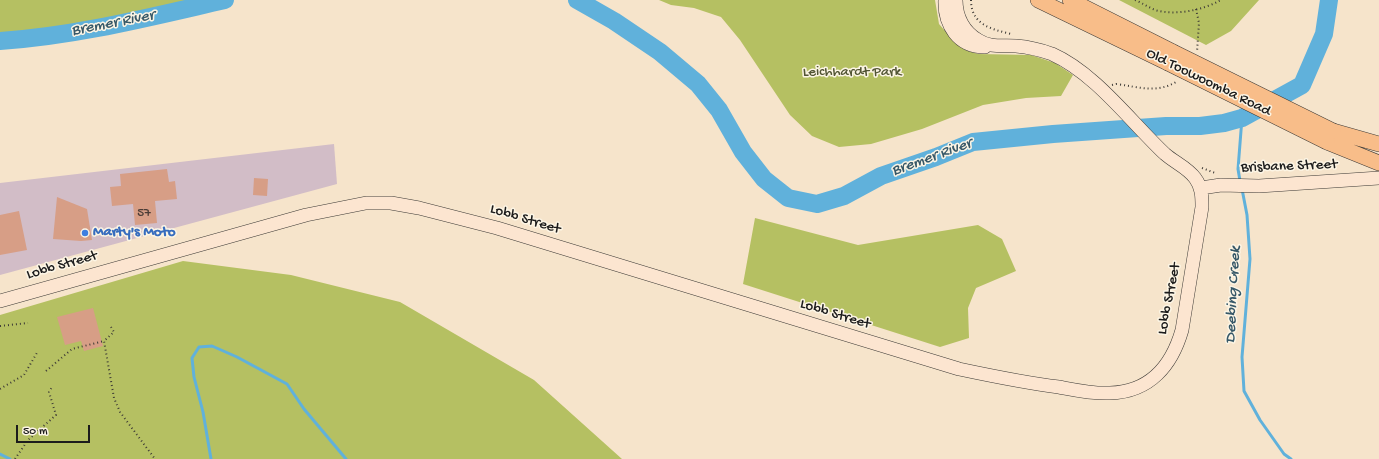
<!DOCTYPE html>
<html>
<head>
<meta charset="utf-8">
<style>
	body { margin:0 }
	#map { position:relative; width:1379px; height:459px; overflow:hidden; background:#f6e4cb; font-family:"Gochi Hand",sans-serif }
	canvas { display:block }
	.scale { position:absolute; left:16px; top:425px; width:74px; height:18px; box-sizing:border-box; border:2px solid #1c1c1c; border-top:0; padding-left:5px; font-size:12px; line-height:14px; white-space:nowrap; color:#1c1c1c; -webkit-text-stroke:3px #fcf5e5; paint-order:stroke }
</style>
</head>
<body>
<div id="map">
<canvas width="1379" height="459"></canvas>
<div class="scale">50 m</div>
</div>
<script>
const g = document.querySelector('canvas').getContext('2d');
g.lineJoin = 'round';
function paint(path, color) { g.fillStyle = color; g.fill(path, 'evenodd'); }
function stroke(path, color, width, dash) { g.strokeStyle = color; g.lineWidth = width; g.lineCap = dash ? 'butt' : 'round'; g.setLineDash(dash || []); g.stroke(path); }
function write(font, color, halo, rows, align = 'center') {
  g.font = font + ' "Gochi Hand",sans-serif'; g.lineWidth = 3; g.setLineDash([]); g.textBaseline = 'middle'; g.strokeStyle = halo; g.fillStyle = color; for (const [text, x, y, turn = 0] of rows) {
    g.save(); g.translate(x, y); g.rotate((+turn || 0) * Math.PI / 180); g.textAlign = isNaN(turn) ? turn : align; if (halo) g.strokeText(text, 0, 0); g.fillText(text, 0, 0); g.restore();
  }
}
const industrial = new Path2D(`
	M334,144l3,40 -337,91v-92z`);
const green = new Path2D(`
	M0,0h214l1,2c-71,17 -142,34 -215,39z
	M659,0h276l4,24 15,17 11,9 13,4 53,1 24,8 18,12 -12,21 -35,2 -43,7 -61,24 -51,15 -32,3 -27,-11 -22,-21 -50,-75 -19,-23 -27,-9 -23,-3z
	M1119,0h140l-28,31 -25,14z
	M755,218l103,27 120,-20 24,14 14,32 -40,17 -8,20 1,30 -29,9 -197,-63z
	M183,261l108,14 109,27 134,78 88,79h-622v-144z`);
const stream = new Path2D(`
	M1240,181l-2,-12 4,-51
	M1242,189l5,26 3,44 -8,98 2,34 16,29 24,34 7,5
	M0,454l10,5
	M211,459l-8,-47 -9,-35 -2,-19 7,-11 13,-1 25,11 50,27 17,25 42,50`);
const river = new Path2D(`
	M577,0l37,21 46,31 38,32 21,26 24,42 21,27 24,19 29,6 27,-8 37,-20 55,-19 37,-15 80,-8 113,-8h34l24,-3 18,-5 60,-33 22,-51 5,-34
	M0,41c76,-5 150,-24 225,-41`);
const building = new Path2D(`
	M167,169l2,13 6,-1 2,18 -22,2 2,22 -22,2 -2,-21 -21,2 -2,-19 11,-1 -1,-12z
	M254,178l14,1 -1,17 -14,-1z
	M57,197l30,12 5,31 -11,1 -28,-2z
	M19,211l8,39 -27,5v-40z
	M93,308l10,38 -19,5 -3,-10 -16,4 -8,-28z`);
const path = new Path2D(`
	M971,0c0,24 19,29 40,34
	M1135,0c7,3 13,7 20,10 21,6 48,0 66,-10
	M1196,9l3,14 -2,29
	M1112,85l4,-1c24,3 40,10 62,-3
	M1202,168l13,5v2
	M0,326l28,-3
	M111,327l3,5 -10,9 10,57 6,14 35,47
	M46,371l26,-22 32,-8
	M0,389l24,-14 14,-24
	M15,459l13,-19 28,-25 -7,-23 3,-5`);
const secondary = new Path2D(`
	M945,0c-1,25 13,47 40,47
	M1201,188l20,-3 38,1 120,-8
	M0,301l306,-86 60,-12h25l28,5 78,20 462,141c33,7 66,14 100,18 16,3 34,7 51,6 40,-1 62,-28 72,-63l20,-123c0,-10 0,-20 -7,-29 -7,-10 -21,-16 -30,-24 -34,-32 -70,-81 -113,-100 -11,-4 -24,-7 -36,-8 -13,-1 -26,2 -38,-6 -14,-8 -22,-23 -22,-40`);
const primary = new Path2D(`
	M1038,0l130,63
	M1070,0l103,52
	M1333,131l46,13
	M1327,142l52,21`);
const primaryBridge = new Path2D(`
	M1173,52l160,79
	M1168,63l159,79`);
const markers = [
	[85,233,4,"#3f7fe0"]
];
const numberNames = [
	["57",144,214]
];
const parkNames = [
	["Leichhardt Park",852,73]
];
const streetNames = [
	["Old Toowoomba Road",1208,83,26],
	["Brisbane Street",1289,167,-2],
	["Lobb Street",525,220,17],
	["Lobb Street",62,266,-16],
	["Lobb Street",1170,299,-79],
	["Lobb Street",835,315,17]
];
const shopNames = [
	["Marty's Moto",93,233]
];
const waterNames = [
	["Bremer River",113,24,-11],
	["Bremer River",932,158,-20],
	["Deebing Creek",1234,295,-87]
];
paint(industrial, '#d2bdc7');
paint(green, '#b5c062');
stroke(stream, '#60b1db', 3);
stroke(river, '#60b1db', 18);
paint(building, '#d79e86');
stroke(secondary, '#3d3a36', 14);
stroke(primary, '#3d3a36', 16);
stroke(path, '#3d3a36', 2, [1, 3]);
stroke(secondary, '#fce5d0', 13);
stroke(primary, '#f8bd89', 15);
stroke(primaryBridge, '#3d3a36', 16, []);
stroke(primaryBridge, '#f8bd89', 15);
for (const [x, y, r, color] of markers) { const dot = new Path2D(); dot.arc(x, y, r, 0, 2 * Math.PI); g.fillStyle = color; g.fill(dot); stroke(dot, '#fcf5e5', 1.5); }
write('13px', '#4b3c36', null, numberNames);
write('15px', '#525534', '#fcf5e5', parkNames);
write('15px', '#1c1c1c', '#fcf5e5', streetNames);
write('bold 15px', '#366cbe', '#fcf5e5', shopNames, 'left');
write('italic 16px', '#375868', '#fcf5e5', waterNames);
</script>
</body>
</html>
